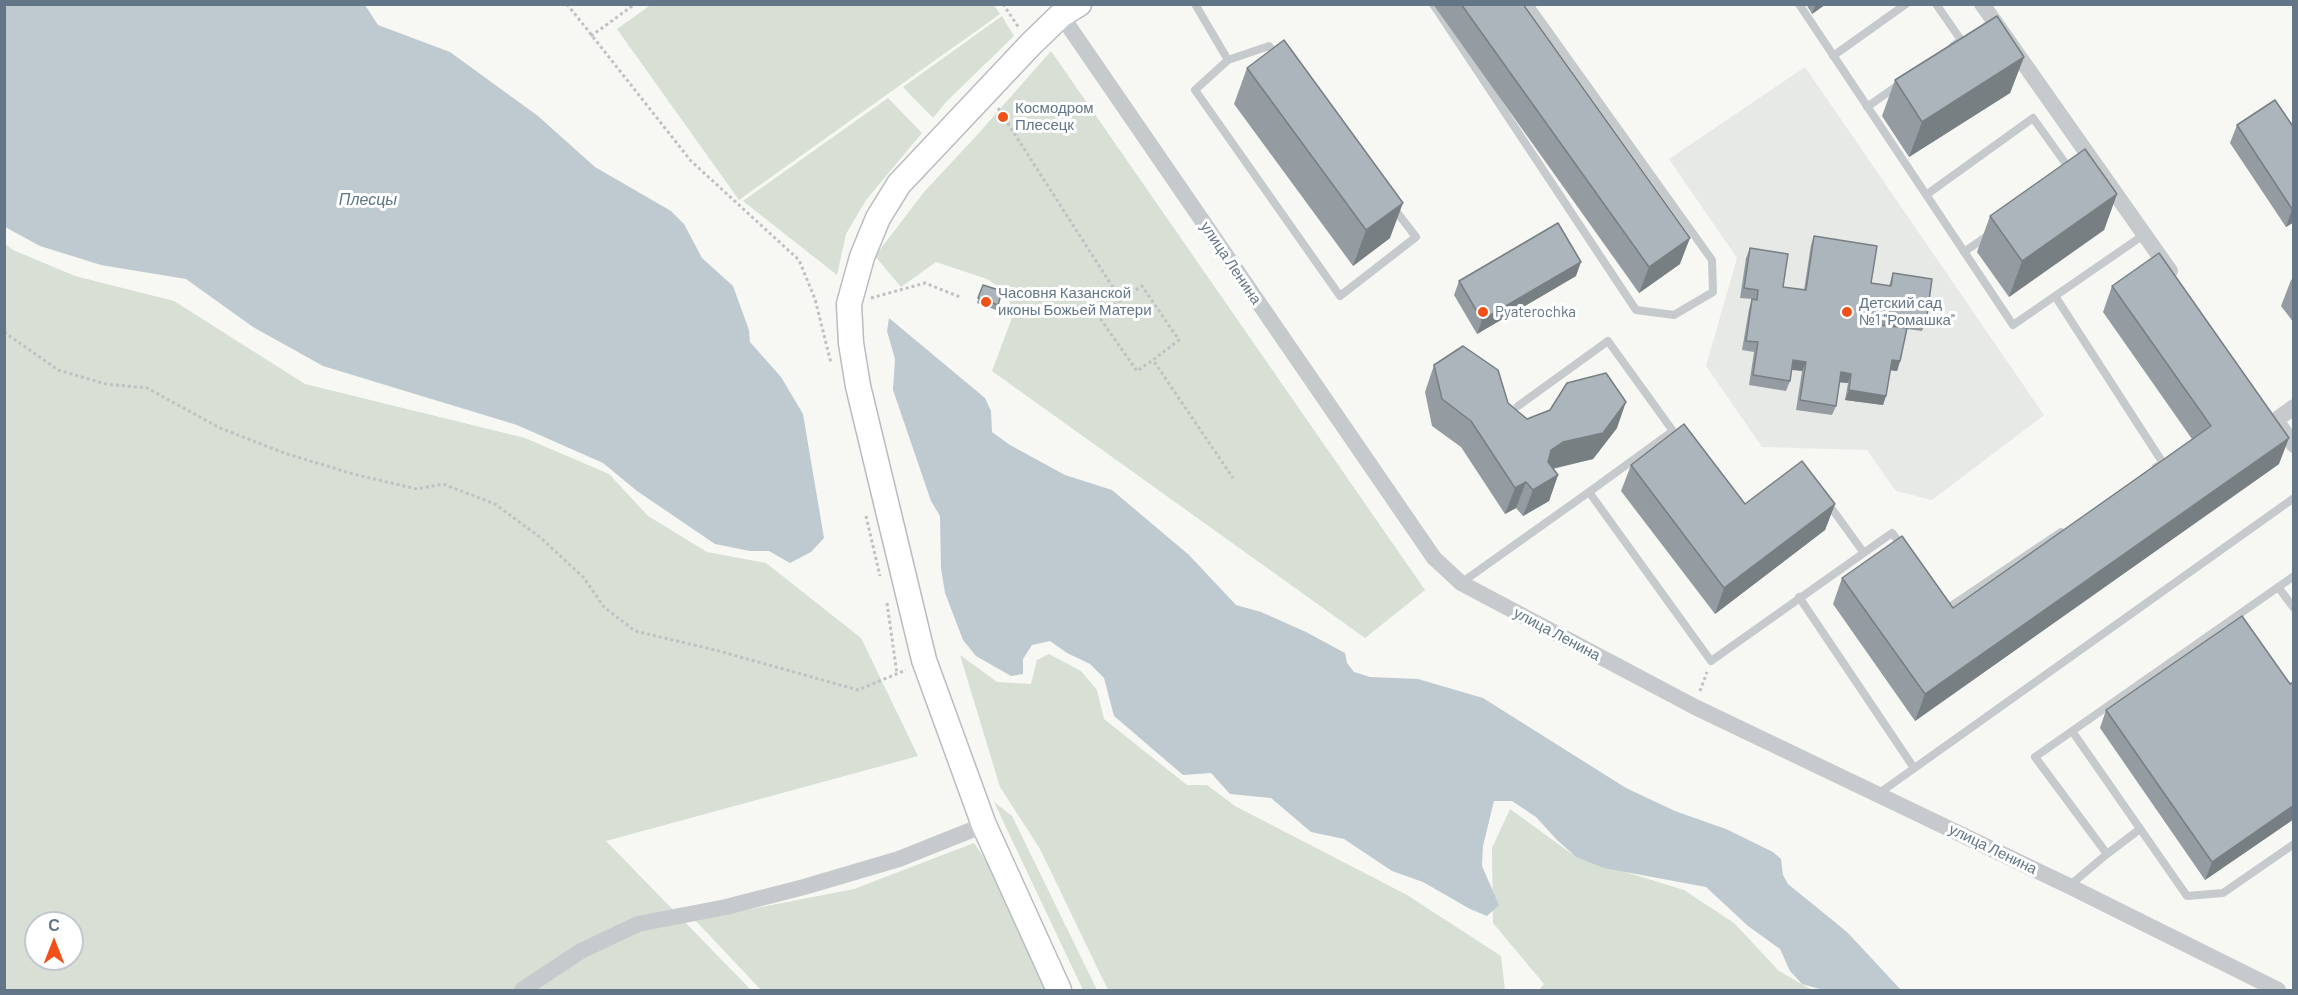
<!DOCTYPE html>
<html>
<head>
<meta charset="utf-8">
<style>
	body { margin:0 }
	#map { position:relative; width:2298px; height:995px; overflow:hidden; background:#f7f7f3; font-family:Barlow,sans-serif }
	canvas { display:block }
	.frame { position:absolute; inset:0; border:6px solid #637687; pointer-events:none }
	.north { position:absolute; left:24px; top:911px; width:60px; height:60px; box-sizing:border-box; background:#fff; border:2px solid #c1c8cf; border-radius:50%; rotate:0deg; font-size:16px; font-weight:700; line-height:24px; text-align:center; color:#637687 }
	.north::after { content:''; display:block; margin:auto; width:21px; height:27px; background:#f15119; clip-path:polygon(50% 0,100% 100%,50% 72%,0 100%) }
</style>
</head>
<body>
<div id="map">
<canvas width="2298" height="995"></canvas>
<div class="frame"></div>
<div class="north">С</div>
</div>
<script>
const g = document.querySelector('canvas').getContext('2d');
g.lineJoin = 'round';
function paint(path, color) { g.fillStyle = color; g.fill(path, 'evenodd'); }
function stroke(path, color, width, dash) { g.strokeStyle = color; g.lineWidth = width; g.lineCap = dash ? 'butt' : 'round'; g.setLineDash(dash || []); g.stroke(path); }
function write(font, color, halo, rows, align = 'center') {
  g.font = font + ' Barlow,sans-serif'; g.lineWidth = 6; g.setLineDash([]); g.textBaseline = 'middle'; g.strokeStyle = halo; g.fillStyle = color; for (const [text, x, y, turn = 0] of rows) {
    g.save(); g.translate(x, y); g.rotate((+turn || 0) * Math.PI / 180); g.textAlign = isNaN(turn) ? turn : align; if (halo) g.strokeText(text, 0, 0); g.fillText(text, 0, 0); g.restore();
  }
}
const built = new Path2D(`
	M1805,67l239,348 -112,85 -36,-9 -29,-41 -105,-3 -56,-81 31,-108 -68,-99z`);
const green = new Path2D(`
	M652,4h341l7,10 -261,186 -122,-171z
	M1002,16l12,20 -68,66 -13,16 -30,-31z
	M1051,51l374,539 -60,48 -373,-267 21,-56 -6,-23 -20,-13 -51,-17 -35,25 -26,-31 49,-64 55,-59z
	M888,98l34,35 -56,67 -20,34 -9,41 -94,-74z
	M4,243l9,7 62,26 99,25 131,83 220,54 84,36 39,42 59,36 59,11 95,75 57,118 -312,85 145,149h-746zM36,923h36v36h-36z
	M1049,654l32,17 16,19 7,29 83,66h20l28,21 172,89 94,61 4,34h-397l-68,-141 -40,-62 -40,-132 37,27 34,2 6,-24z
	M994,802l18,14 85,174h-14z
	M1510,809l66,48 108,33 50,33 45,48 33,19h-273l5,-6 -51,-61 -1,-75z
	M974,843l18,26 55,121h-286l-66,-70 159,-31z`);
const water = new Path2D(`
	M4,5h361l13,20 72,27 88,64 57,51 76,44 13,13 18,34 31,28 16,44 1,12 31,35 22,37 21,124 -13,14 -21,11 -21,-12h-19l-35,-7 -78,-53 -34,-28 -86,-38 -194,-59 -70,-39 -67,-48 -85,-14 -61,-19 -35,-19z
	M889,318l96,80 6,13 1,21 18,13 55,30 47,15 77,65 47,50 25,7 45,20 39,21 2,10 7,9 16,5 48,2 65,19 143,90 49,23 51,18 47,23 8,7 2,16 5,9 59,48 54,58h-78l-21,-6 -12,-13 -10,-22 -32,-23 -42,-39 -102,-19 -28,-11 -19,-17 -21,-23 -24,-16h-18l-11,45 -1,20 17,39 -12,11 -17,-7 -47,-27 -31,-11 -48,-32 -33,-7 -40,-34 -41,-4 -19,-21 -28,2 -69,-59 -10,-38 -14,-14 -23,-11 -17,-12 -18,4 -9,14v15l-12,2 -35,-20 -13,-16 -18,-47 -4,-25 -1,-52 -9,-15 -38,-111 2,-31 -8,-28z`);
const path = new Path2D(`
	M567,4l124,157 108,99 16,39 16,64
	M1003,4l16,24
	M591,36l44,-32
	M998,108l123,192 21,-14 37,54 -26,20 80,118
	M871,298l54,-15 35,14
	M1121,300l-22,17 38,54 16,-11
	M4,332l54,38 48,14 41,4 73,40 64,25 69,21 64,15 26,-5 52,20 46,34 43,40 20,29 31,24 84,20 139,39 48,-20
	M866,516l14,60
	M887,603l10,71
	M1700,691l7,-19`);
const service = new Path2D(`
	M1195,4l33,56
	M1433,4l203,306 38,5 39,-23 -1,-32 -183,-256
	M1799,4l214,321 132,-91
	M1936,4l25,36 -8,6
	M1269,46l147,191 -76,59 -145,-206 33,-30z
	M1833,56l73,-52
	M1867,107l34,-24
	M1926,195l107,-77 38,53
	M1964,252l26,-18
	M2055,296l108,167 -7,4
	M1518,406l90,-65 65,90
	M1679,441l-6,-10 -84,61 122,169 181,-128 11,14
	M1827,502l37,51
	M1461,583l128,-91
	M2278,587l16,21
	M1799,597l115,171
	M1944,604l4,4 113,-76
	M2072,731l115,165 36,-3 71,-49
	M1878,794l416,-296
	M2107,854l33,-25
	M2069,886l38,-32 -72,-97 259,-181`);
const minor = new Path2D(`
	M1982,4l188,267
	M1061,15l373,543 27,25 234,124 374,179 209,104
	M2276,420l18,-13
	M2277,422l17,23
	M522,990l59,-39 57,-27 88,-17 78,-20 95,-28 85,-34`);
const secondary = new Path2D(`
	M1059,990l-75,-165 -60,-165 -66,-274 -7,-43 -2,-39 13,-47 16,-39 21,-34 132,-140 30,-29 18,-11`);
const wall = new Path2D(`
	M1433,4h90l157,260 -41,29z
	M1806,4h20l-14,10z
	M2024,57l-14,36 -101,64 -27,-41 13,-36z
	M1247,68l143,170 -37,28 -119,-162z
	M2237,125l57,3v94l-8,5 -56,-84z
	M2117,194l-13,36 -95,67 -32,-45 13,-36z
	M1814,236l57,47 18,3 4,-13 33,49 -4,9 -15,-2 -7,32 -3,10 -7,-1 -7,35 -38,-5 3,-17 -9,-1 -3,24 -4,9 -36,-5 6,-39 -11,-1 -1,11 -4,10 -37,-6 5,-33 -12,-2 7,-41 3,-10 -12,-1 6,-40 4,-10 33,39 21,3 7,-45z
	M1576,276l-99,58 -23,-39 5,-14z
	M2294,278v45l-13,-17 10,-26z
	M983,285l19,6 -6,19 -19,-7z
	M2112,286l167,178 -364,257 -82,-117 9,-26 111,30 239,-169 -89,-127z
	M1434,365l74,38 19,16 90,9 -24,31 -40,10 5,6 -9,26 -26,15 -7,-8 -11,6 -44,-67 -29,-21 -7,-34z
	M1631,465l114,39h90l-10,26 -110,84 -94,-123z
	M2294,682v137l-89,61 -105,-152 6,-18 184,-26z`);
const shadedWall = new Path2D(`
	M1816,4h10l-14,10z
	M2024,57l-14,36 -101,64 13,-35z
	M2117,194l-13,36 -95,67 13,-36z
	M1403,203l-13,35 -37,28 13,-36z
	M2294,208v14l-8,5 6,-18z
	M1690,238l-10,26 -41,29 10,-26z
	M1581,262l-5,14 -99,58 5,-14z
	M1793,360l13,2 -4,9 -13,-2z
	M1892,360l8,1 -3,10 -9,-1z
	M1841,372l10,2 -3,9 -11,-1z
	M1849,390l37,6 -3,9 -38,-5z
	M1626,402l-9,26 -24,31 -39,9 -13,8 10,-26z
	M2289,438l-10,26 -364,257 10,-27z
	M1558,475l-9,26 -26,15 10,-26z
	M1526,482l-10,26 -11,6 10,-26z
	M1835,504l-10,26 -110,84 9,-26z
	M2294,805v14l-89,61 7,-18z`);
const building = new Path2D(`
	M1461,4h62l167,234 -41,29z
	M1997,16l27,41 -102,65 -27,-42z
	M1284,40l119,163 -37,27 -119,-162z
	M2275,100l19,28v80l-2,1 -55,-84z
	M2085,149l32,45 -95,67 -32,-45z
	M1558,223l23,39 -99,58 -23,-39z
	M1814,236l63,10 -6,37 20,3 2,-13 39,6 -6,43 -44,-7 -2,10 27,3 -7,33 -8,-1 -6,36 -37,-6 2,-16 -10,-2 -5,34 -36,-6 6,-38 -13,-2 -3,21 -37,-6 5,-33 -12,-1 6,-42 5,1 1,-10 -14,-2 6,-40 38,6 -5,33 23,3z
	M2159,253l130,185 -364,256 -83,-116 60,-42 51,72 258,-182 -99,-140z
	M983,285l19,6 -4,14 -20,-7z
	M1463,346l35,24 10,33 19,16 23,-9 17,-27 39,-10 20,29 -23,31 -40,9 -12,8 -3,12 10,13 -25,15 -7,-8 -11,6 -44,-67 -29,-22 -8,-34z
	M1684,424l61,80 57,-43 33,43 -111,84 -93,-123z
	M2242,616l48,68 4,-2v123l-82,57 -106,-152z`);
const markers = [
	[1003,117,6,"#f15119"],
	[986,302,6,"#f15119"],
	[1483,312,6,"#f15119"],
	[1847,312,6,"#f15119"]
];
const poiNames = [
	["Космодром",1015,108],
	["Плесецк",1015,125],
	["Часовня Казанской",998,293],
	["иконы Божьей Матери",998,310],
	["Детский сад",1859,303],
	["№1 \"Ромашка\"",1859,320],
	["Pyaterochka",1495,312]
];
const streetNames = [
	["улица Ленина",1231,263,56],
	["улица Ленина",1557,634,28],
	["улица Ленина",1993,849,26]
];
const waterNames = [
	["Плесцы",368,200]
];
paint(built, '#e7e9e7');
paint(green, '#d8dfd4');
paint(water, '#bfcad0');
stroke(secondary, '#b8bdc2', 27);
stroke(path, '#bfc2c4', 3, [3, 3]);
stroke(service, '#c6cacd', 8);
stroke(minor, '#c6cacd', 16);
stroke(secondary, '#fff', 24);
paint(wall, '#949ca1');
paint(shadedWall, '#787f83');
paint(building, '#acb5bb');
stroke(building, '#787f83', 1.5);
for (const [x, y, r, color] of markers) { const dot = new Path2D(); dot.arc(x, y, r, 0, 2 * Math.PI); g.fillStyle = color; g.fill(dot); stroke(dot, '#fff', 2); }
write('15px', '#637687', '#fff', poiNames, 'left');
write('15px', '#637687', '#fff', streetNames);
write('italic 16px', '#5f7883', '#fff', waterNames);
</script>
</body>
</html>
